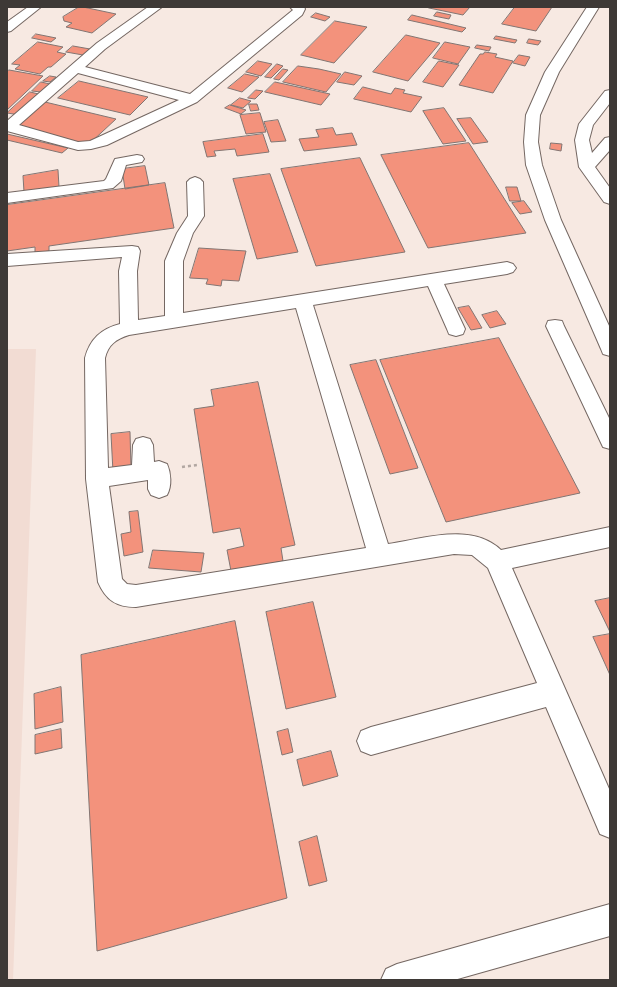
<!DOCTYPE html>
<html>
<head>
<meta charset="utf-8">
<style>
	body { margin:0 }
	#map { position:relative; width:617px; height:987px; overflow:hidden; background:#f7e9e2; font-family:"Archivo Narrow",sans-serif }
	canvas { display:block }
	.frame { position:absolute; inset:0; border:8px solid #3e3936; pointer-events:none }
</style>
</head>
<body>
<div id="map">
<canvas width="617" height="987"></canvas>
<div class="frame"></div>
</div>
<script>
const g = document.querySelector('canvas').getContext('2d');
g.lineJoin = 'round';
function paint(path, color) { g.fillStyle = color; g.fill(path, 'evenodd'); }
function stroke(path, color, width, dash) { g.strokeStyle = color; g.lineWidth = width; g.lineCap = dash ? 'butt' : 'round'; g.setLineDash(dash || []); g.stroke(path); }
const built = new Path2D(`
	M7,349h29l-23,631h-6z`);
const building = new Path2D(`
	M79,7h4l33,7 -24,19 -26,-6 6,-4 -8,-2 -1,-4z
	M431,7h39l-7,8 -34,-7z
	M515,7h37l-16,24 -34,-7z
	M437,12l14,3 -2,4 -15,-3z
	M316,13l14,4 -5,4 -14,-4z
	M412,15l54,13 -4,4 -54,-12z
	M335,21l32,6 -33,36 -33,-8z
	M36,34l20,4 -5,4 -19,-4z
	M406,35l34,8 -32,38 -35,-9z
	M496,36l21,4 -2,3 -21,-4z
	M529,39l12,2 -3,4 -11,-2z
	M38,42l25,5 -6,5 9,2 -15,13h-3l-8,7 -25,-5 5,-4 -8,-1z
	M445,42l25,5 -12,17 -25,-6z
	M477,45l14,2 -2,4 -14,-3z
	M73,46l17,3 -7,6 -17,-3z
	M485,52l12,2 -2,3 18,4 -20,32 -34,-8 21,-31h3z
	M519,55l11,2 -5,9 -12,-3z
	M258,61l14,3 -11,12 -15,-4z
	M439,61l20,4 -16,22 -20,-5z
	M277,64l6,2 -12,12 -6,-1z
	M298,66l21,3 22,5 -15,18 -43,-10z
	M283,69l5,1 -9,10 -5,-1z
	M9,70l34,6 -36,34v-38z
	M345,72l17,4 -8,9 -17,-3z
	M245,74l14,3 -17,15 -14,-4z
	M50,76l6,1 -6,5 -7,-1z
	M79,81l69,16 -18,18 -72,-17z
	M41,82l9,2 -9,8 -9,-1z
	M275,82l55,12 -9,11 -56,-13z
	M363,87l28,7 4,-6 10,2 -2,3 19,4 -11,15 -57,-13z
	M256,90l7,1 -8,8 -7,-1z
	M30,92l13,3 -23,20 -13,-2z
	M240,98l11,3 -8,7 -12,-3z
	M45,102l71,17 -28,26 -72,-18z
	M249,104h8l2,6 -8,1z
	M230,105l16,5 -5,4 -16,-6z
	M444,108l22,33 -23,3 -20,-33z
	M260,113l6,19 -20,2 -6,-19z
	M471,118l17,24 -15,2 -16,-25z
	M278,120l8,21 -15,1 -7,-20z
	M333,128l3,7 16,-2 5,12 -53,6 -5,-12 20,-2 -3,-7z
	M7,134l61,14 -6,5 -55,-13z
	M263,134l6,18 -32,4 -2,-7 -21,2 2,5 -9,1 -4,-15z
	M469,143l57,90 -98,15 -47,-93z
	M551,143l11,1 -1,7 -11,-2z
	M360,158l45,94 -89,14 -35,-97z
	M145,166l4,19 -24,4 -3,-20z
	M58,170l1,17 -35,5 -1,-16z
	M270,174l28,78 -41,7 -24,-80z
	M165,183l9,45 -125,18v5l-14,2v-6l-28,4v-46z
	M506,187h11l4,14h-11z
	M524,201l8,11 -12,2 -8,-11z
	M199,248l47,3 -7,30 -17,-1 -1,6 -15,-2 2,-5 -18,-1z
	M469,306l13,22 -11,2 -13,-22z
	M497,311l9,13 -16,4 -8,-13z
	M499,338l81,155 -134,29 -66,-162z
	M376,360l42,108 -28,6 -40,-109z
	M258,382l37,163 -14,3 2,13 -52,10 -4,-21 17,-4 -4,-18 -27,5 -19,-124 20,-3 -3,-16z
	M130,432l1,37 -18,3 -2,-38z
	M138,511l5,41 -19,4 -3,-22 10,-2 -2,-20z
	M153,550l51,3 -3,19 -52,-4z
	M610,598v34l-15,-31z
	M313,602l23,95 -50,12 -20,-97z
	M235,621l52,277 -190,53 -16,-296z
	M610,634v41l-17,-38z
	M61,687l2,35 -28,7 -1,-35z
	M61,729l1,19 -27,6v-19z
	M288,729l5,23 -11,3 -5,-23z
	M331,751l7,25 -35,10 -6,-26z
	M317,836l10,45 -18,5 -10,-44z`);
const path = new Path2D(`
	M182,467l15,-2`);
const minor = new Path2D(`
	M28,7h13l-30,24 -4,1v-10z
	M148,7h14l-57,42 -20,18 105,27 103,-84 -3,-3h14l1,2 -3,6 -105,87 -90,43 -16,4 -13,1 -71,-19v-10l90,-78zM78,73l101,27 -89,41 -12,1 -59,-17z
	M587,7h12l-40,65 -19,43 -2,27 4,23 19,55 49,108v28l-7,-2 -2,-5 -56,-129 -19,-55 -2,-23 2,-27 19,-43z
	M610,90v13l-17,22 -4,15 3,13 13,-15 5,-1v13l-15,17 15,21v16l-6,-2 -25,-35 -4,-27 4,-16 26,-33z
	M137,155l5,1 2,3 -2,3 -16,3 -5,16 -8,7 -106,15v-10l97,-12 2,-2 9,-20z
	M195,177l5,2 3,3 1,34 -11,17 -10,28v52l324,-51 6,2 3,4 -3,4 -6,2 -63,10 21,45 -2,5 -7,2 -7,-2 -2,-5 -19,-43 -115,19 75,239c36,-5 83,-22 113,6l109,-23v20l-98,21 98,223v47l-10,-4 -54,-127 -175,48 -10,-4 -4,-10 4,-10 10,-4 166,-44 -49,-115 -16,-13 -18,-1 -318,53c-20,0 -30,-7 -38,-25l-12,-103 -1,-121c5,-19 16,-29 35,-34l-1,-53 3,-14 -115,9v-12l125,-8 6,1 2,4 -3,20 1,49 27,-4v-55l12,-28 11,-17 -1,-34 3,-3zM296,308l70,240 -230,37 -9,-1 -5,-5 -13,-93 39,-6v9l3,6 8,3 8,-3c5,-9 4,-22 0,-31l-8,-3 -5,1 -1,-17 -3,-6 -7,-2 -7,2 -3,6 -1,20 -24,3 -3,-110c3,-13 11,-19 24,-23z
	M555,320l7,1 2,5 46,94v29l-7,-2 -57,-121 2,-5z
	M610,904v32l-156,44h-73l5,-11 11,-5z`);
paint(built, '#f2dcd3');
paint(building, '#f3927c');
stroke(building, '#827572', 1);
stroke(minor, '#746762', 2);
stroke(path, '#b2a7a2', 2.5, [3, 3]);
paint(minor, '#fff');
</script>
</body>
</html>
